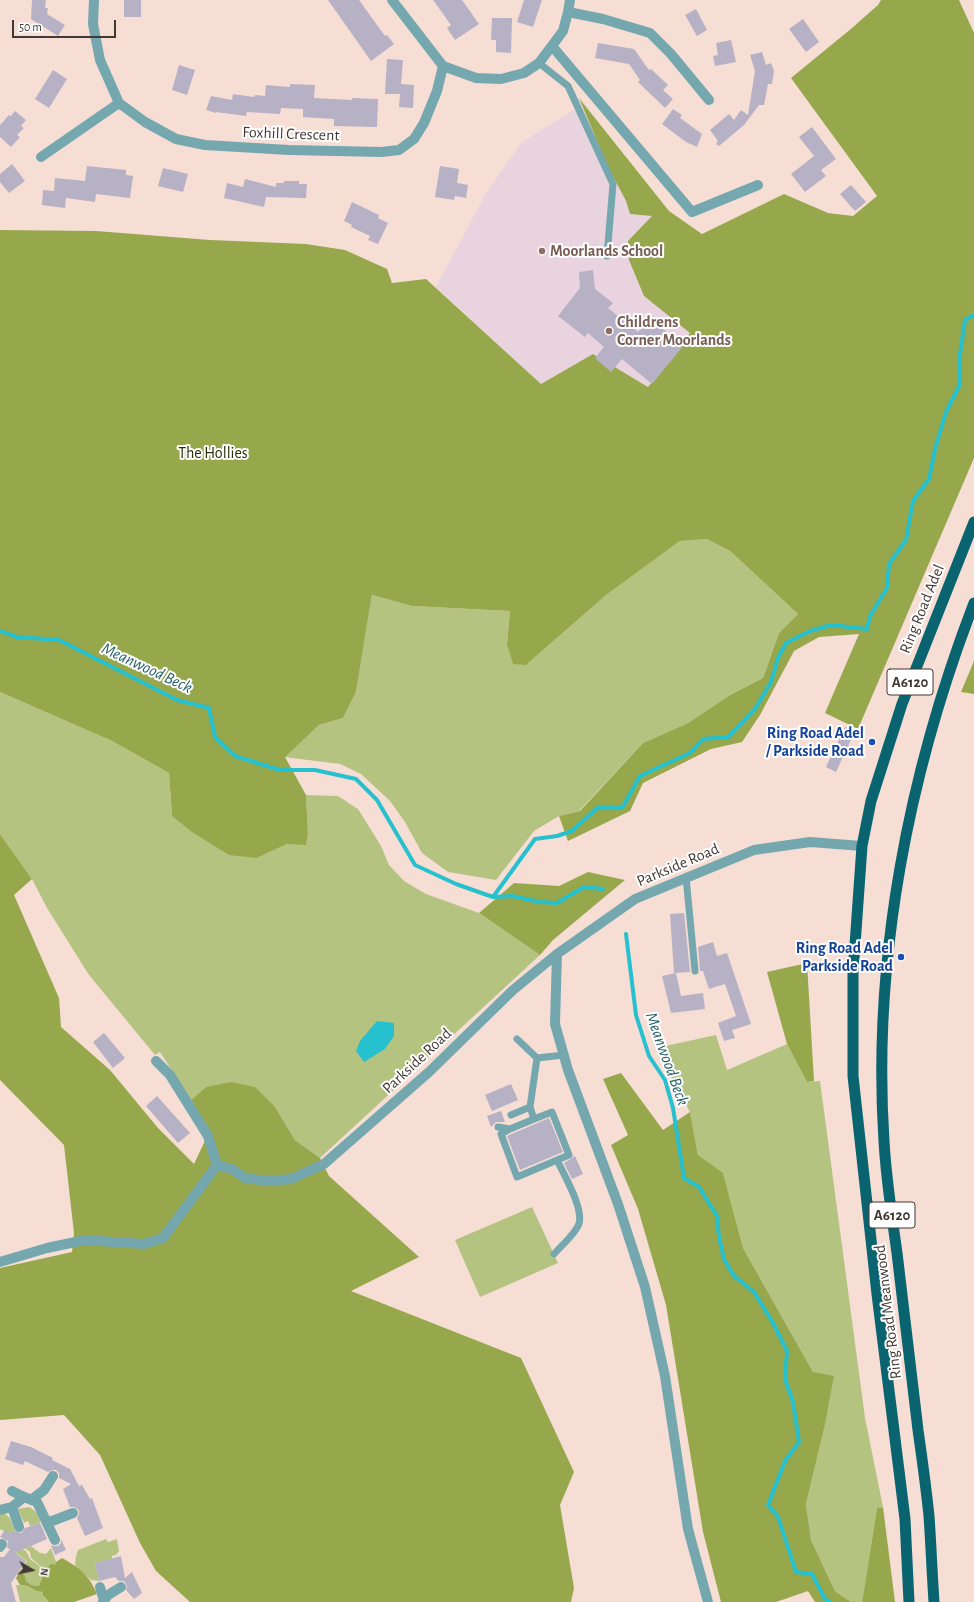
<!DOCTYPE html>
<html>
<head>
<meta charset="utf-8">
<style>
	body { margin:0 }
	#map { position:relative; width:974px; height:1602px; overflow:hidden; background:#f6ded5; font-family:"Alegreya Sans",sans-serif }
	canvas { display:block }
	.north { position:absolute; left:12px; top:1550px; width:40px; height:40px; -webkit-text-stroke:3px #fff; paint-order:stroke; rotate:99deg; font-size:11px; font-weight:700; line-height:16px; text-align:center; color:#423834 }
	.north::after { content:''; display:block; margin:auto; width:14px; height:18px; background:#423834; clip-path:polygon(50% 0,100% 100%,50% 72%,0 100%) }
	.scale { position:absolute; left:12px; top:20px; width:104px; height:18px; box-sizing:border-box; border:2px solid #423834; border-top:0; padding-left:5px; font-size:12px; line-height:14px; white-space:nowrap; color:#423834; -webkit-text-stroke:3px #fff; paint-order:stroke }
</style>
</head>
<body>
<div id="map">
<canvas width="974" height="1602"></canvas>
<div class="north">N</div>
<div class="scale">50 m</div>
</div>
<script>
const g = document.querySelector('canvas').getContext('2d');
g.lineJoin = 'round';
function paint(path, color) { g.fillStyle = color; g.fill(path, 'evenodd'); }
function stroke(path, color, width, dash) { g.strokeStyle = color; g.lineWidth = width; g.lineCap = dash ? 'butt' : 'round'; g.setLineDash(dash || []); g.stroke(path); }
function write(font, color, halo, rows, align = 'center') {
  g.font = font + ' "Alegreya Sans",sans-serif'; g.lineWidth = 4; g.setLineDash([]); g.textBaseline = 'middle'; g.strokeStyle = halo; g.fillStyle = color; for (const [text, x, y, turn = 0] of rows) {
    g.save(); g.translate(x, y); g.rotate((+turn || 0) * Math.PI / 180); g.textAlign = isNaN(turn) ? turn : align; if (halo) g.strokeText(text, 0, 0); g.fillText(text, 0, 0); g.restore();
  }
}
const education = new Path2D(`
	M579,98l29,69 18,34 4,13 22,2 -8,80 46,37 -42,54 -55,-33 -52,30 -105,-97 49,-92 36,-52 54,-34z`);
const green = new Path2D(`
	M707,539l23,12 68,63 -19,19 -16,45 -33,17 -42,28 -45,20 -64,68 -20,5 -25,15 -38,49 -48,-8 -26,-19 -17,-31 -15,-21 -29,-27 -21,-10 -56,-7 35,-32 24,-7 13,-26 16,-97 40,11 98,5 -3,33 19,21 79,-69 75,-55z
	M0,692l112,49 57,32 3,43 85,42 30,-14h19l2,-10 -2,-39 32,1 20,13 23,37 8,19 15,16 22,13 53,19 61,42 -220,203 -25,-18 -20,-33 -69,-20 -15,13 -31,-48 -5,3 -66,-80 -42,-67 -15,-29 -32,-45z
	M716,1035l11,35 60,-26 20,38 13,-1 45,337 18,89 -6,1 -15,94h-11l-16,-11 -24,-51 -5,-36 18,-75 -11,-57 -70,-124 -20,-74 -25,-19 -8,-43 -34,-64z
	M532,1207l26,56 -78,34 -25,-57z
	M29,1507c6,3 11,8 11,16l-10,3 -2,-5 -4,2 -6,-14z
	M4,1513l6,5 7,18 -2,1 -15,-8v-14z
	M106,1539l2,3 9,-3 2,12 -3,4 -4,1v3l-17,4 4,18 -8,-1 -16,-14 1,-10 2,-6z
	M31,1546l9,7 6,1 5,-6 5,14 -1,3 -10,5 -14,-12 -1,-6 -5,-4z
	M18,1548l8,3 4,8 15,11 -6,16 -8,-1 -5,-4 -1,-5 -5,-5 7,-10 -14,-10z
	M16,1585l12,1 8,5 7,1v5l6,5h-29z`);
const forest = new Path2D(`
	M881,0h78l15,33v425l-116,271 -33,-16 34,-79 -40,3 -25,14 -34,64 -18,27 -31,7 -68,34 -13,28 -62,30 -9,-25 21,-5 63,-68 45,-20 42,-28 33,-17 16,-45 19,-19 -68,-63 -23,-12 -27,2 -75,55 -79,69 -13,-1 -6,-20 3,-33 -98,-5 -40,-11 -16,97 -13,26 -24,7 -34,32 21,38 2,39 -2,11 -19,-1 -30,14 -28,-3 -37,-23 -20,-16 -3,-43 -57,-32 -112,-49v-462l96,1 114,9 96,4 39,6 42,19 5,14 34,-4 115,105 52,-30 55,33 42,-54 -46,-37 -15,-36 -1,-19 24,-25 -22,-2 -4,-13 -18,-34 -29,-69 90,113 33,23 82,-40 44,19 25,3 24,-20 -86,-118 61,-50 26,-23z
	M974,661v33l-13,-2z
	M0,834l32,45 -18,16 45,103 2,29 49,43 48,58 36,36 16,-34 -19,-30 15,-13 25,-5 24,5 20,20 20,33 25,18 9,18 90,81 -68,34 170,67 53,114 -14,33 14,83 -3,14h-381l-34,-31 -16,-28 -40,-88 -36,-40 -64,5v-152l72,-16 2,-19 -10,-88 -64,-65z
	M588,872l37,8 -72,60 -13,15 -61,-42 35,-30 45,3z
	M807,963l7,118 -7,1 -20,-38 -20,-72z
	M621,1073l42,57 27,-18 8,43 25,18 20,75 70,124 21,4 -10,53 -18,75 5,36 24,51 16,11h-36l-7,-11 -32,11h-55l-18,-70 -37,-227 -28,-96 -27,-64 17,-10 -25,-56z
	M883,1507l12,95h-33l15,-94z
	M62,1558c18,10 27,17 35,36l-23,8h-25l-6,-6v-4l-7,-1 -8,-5 -8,-1 -4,-7 4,-7 5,5 1,5 5,4 8,1 6,-16 6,-6 4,1 1,-3z`);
const water = new Path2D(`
	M377,1021l17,2v13l-9,13 -21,13 -8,-11 4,-10z`);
const stream = new Path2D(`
	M0,631l17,6 42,3 118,60 32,8 6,29 20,19 45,14h35l41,9 21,21 38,65 41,19 37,13 19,-1 28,6 17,1 27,-16 19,2
	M493,897l42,-58 22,-3 15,-5 25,-23h25l18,-32 50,-23 13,-14 25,-2 27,-28 16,-27 7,-24 8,-15 24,-12 21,-6 36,4 3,-13 17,-28 2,-24 17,-24 7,-39 16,-22 6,-30 11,-37 14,-28v-30l5,-34 9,-5
	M626,934l10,81 13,41 16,24 8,28 11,70 15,9 18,29 2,21 5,22 10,17 20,16 19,31 14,28 -2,28 8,23 6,40 -14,19 -17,44 10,12 18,55 16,2 13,25 5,3`);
const building = new Path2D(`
	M32,0h14l-1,8h3l-1,6 18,11 -7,11 -27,-17z
	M124,0h17v17h-17z
	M328,0h31l26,36 2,-1 7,9 -23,17z
	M433,0h29l17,24 -24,16 -8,-12 4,-3z
	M524,0h18l-9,27 -16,-5z
	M696,9l11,21 -10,6 -12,-21z
	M492,18h20l-1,35 -15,-1v-12h-5z
	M803,19l16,23 -13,10 -17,-23z
	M731,40l5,22 -21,4 -2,-10 5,-1 -2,-12z
	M598,43l36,6 15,21 2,-1 17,16 -5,5 10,9 -8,9 -27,-26 2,-2 -11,-16 -34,-6z
	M762,52l4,13 5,-2 3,8 -2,13h-4l-4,21h-5l-15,20 -25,21 -3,-2 2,-3 -8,-11 19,-16 5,6 7,-10 7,5 7,-44 -5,-16z
	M387,59l16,1 -2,24 13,1 -1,23 -14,-1 1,-13h-15z
	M179,65l16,5 -8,25 -15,-5z
	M53,70l14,9 -18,29 -14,-9z
	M290,84l25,1 -1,13 38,2v-2l26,1 -1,28 -43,-1v-7l-31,-2v-8l-22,-1 -1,6 -33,-2 -1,4 -30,-4v1l-10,-3 5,-14 21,4 1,-6 21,3 1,-2 10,1 1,-11 24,2z
	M673,109l9,6 -2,3 22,16 -5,13 -11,-5 -24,-18z
	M15,111l11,9 -5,6 3,2 -7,7 3,2 -9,10 -11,-10v-12l9,-10 2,1z
	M812,127l24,32 -15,11 5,6 -21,16 -14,-18 23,-18 -15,-19z
	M12,164l13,17 -16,12 -9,-11v-8z
	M87,166l39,4v5l7,1 -3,22 -34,-4 -1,8 -29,-4 -1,10 -23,-3 1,-15 11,1 1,-13 30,3z
	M440,166l19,3 -2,14 11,2 -2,13 -11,-2 -1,4 -19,-3z
	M163,168l25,6 -5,18 -25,-6z
	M245,179l31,8v-4h8v-2h15v3h8l-1,14 -40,-1 -2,10 -40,-9 3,-15 16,4z
	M851,185l15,17 -11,9 -15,-17z
	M352,202l27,13 -1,3 10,5 -10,21 -10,-4 2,-4 -19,-9 1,-2 -8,-4z
	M593,270l2,19 18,14 -5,5 30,24 11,-13 35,26 -32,39 -30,-25 -11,13 -16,-14 9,-11 -16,-14 -3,4 -27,-21 22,-28 -1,-16z
	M845,727l10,4 -19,41 -10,-5z
	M684,913l6,59 -16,1 -4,-59z
	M713,942l4,14 10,-3 24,71 -19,6 3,8 -11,3 -6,-18 18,-7 -11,-32 -16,5 -6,-18h-3l-2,-24z
	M676,973l5,23 22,-3 2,16 -34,4 -9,-37z
	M104,1033l21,25 -12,10 -20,-26z
	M511,1084l7,16 -26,11 -7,-16z
	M157,1096l33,37 -12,10 -32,-37z
	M501,1111l4,11h-9l-5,5 -4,-11z
	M549,1118l14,34 -43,18 -13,-34z
	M575,1156l8,18 -11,5 -8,-16z
	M11,1441l20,6 22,11 -1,2 18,9 9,17 3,-1 8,14 2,-1 11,30 -18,8 -8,-18 2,-4v-4l-5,-3h-4l-7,-18 8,-5 -12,-6v-5l-3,-3h-3l-5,2 -23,-11 -2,4 -18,-6z
	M40,1523l7,16 -32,14 11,8 -15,22 5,19h-16v-45h4l6,-8 -3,-1 1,-7 -8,-4 5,-7 4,3 5,-2 7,2 4,-5z
	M61,1539l5,11 -11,5 -4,-10 3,1h4l3,-3z
	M121,1556l4,22 7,-6 10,21 -8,6 -8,-9 1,-4 -3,-5h-5l-4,-4 -16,4 -4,-18z`);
const service = new Path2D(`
	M539,63l29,23 45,98 -6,72
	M686,877l9,94
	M517,1039l20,19
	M511,1115l19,-8 7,-49 27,-3
	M498,1127l12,2 24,-10 -4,-12
	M510,1129l-9,5 16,43 52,-22 -17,-43 -18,7
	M554,1254c8,-9 19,-18 24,-28 8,-14 -14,-51 -21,-66`);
const minor = new Path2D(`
	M94,0l-1,24 7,36 19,43 26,19 31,17 29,6 84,5 92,2 18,-2 15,-11 10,-16 13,-32 6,-25 -51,-66
	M568,12l35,7 47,14 21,21 38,46
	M552,46l140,166 66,-27
	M443,66l33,12 25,1 23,-6 15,-10 24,-32 5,-19 2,-12
	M41,157l78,-54
	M557,954l-2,70 13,46 50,134 27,83 20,89 23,153 20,73
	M156,1061l14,14 38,61 9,29
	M217,1165l15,4 13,9 23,3 23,-2 33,-15 105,-92 84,-82 44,-36 78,-55 119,-49 56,-8 52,4
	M0,1262l47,-14 38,-8 59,4 19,-6 54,-73
	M12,1491l12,6
	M31,1500l13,-10 9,-14
	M12,1507l7,20
	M0,1510l12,-3 12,-10 13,5 18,38
	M47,1523l26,-10
	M0,1547l2,-3
	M100,1587l4,14
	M103,1602l5,-7 13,-8`);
const trunk = new Path2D(`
	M909,1602l-4,-83 -28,-225 -24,-218v-103l9,-127 9,-45 31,-97 72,-182
	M934,1602c-2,-29 -3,-58 -5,-86 -3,-29 -7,-58 -11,-86 -7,-59 -14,-118 -21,-177 -5,-37 -11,-74 -13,-112 -12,-182 25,-369 90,-538`);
const markers = [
	[542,251,4,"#8d6e63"],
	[609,331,4,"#8d6e63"],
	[872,742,4,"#1a4fb4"],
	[901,957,4,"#1a4fb4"]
];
const shields = [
	[910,682,46],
	[892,1215,46]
];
const shieldNames = [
	["A6120",910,682],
	["A6120",892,1215]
];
const streetNames = [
	["Foxhill Crescent",291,134,2],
	["Ring Road Adel",922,609,-68],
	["Parkside Road",678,865,-23],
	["Parkside Road",417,1061,-43],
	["Ring Road Meanwood",888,1312,-97]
];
const educationNames = [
	["Moorlands School",550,251],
	["Childrens",617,322],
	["Corner Moorlands",617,340]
];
const parkNames = [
	["The Hollies",213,453]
];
const transitNames = [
	["Ring Road Adel",864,733],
	["/ Parkside Road",864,751],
	["Ring Road Adel",893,948],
	["Parkside Road",893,966]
];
const waterNames = [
	["Meanwood Beck",147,668,25],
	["Meanwood Beck",667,1059,70]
];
paint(education, '#e9d3df');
paint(green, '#b5c380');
paint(forest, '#97a84c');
paint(water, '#26c0cf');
stroke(stream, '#26c0cf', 4);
paint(building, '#b7b1c5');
stroke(service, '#75a7af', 7);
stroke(minor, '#75a7af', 10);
stroke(trunk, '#0a646f', 11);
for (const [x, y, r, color] of markers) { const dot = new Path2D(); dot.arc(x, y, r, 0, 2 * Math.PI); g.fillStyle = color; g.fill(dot); stroke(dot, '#fff', 1.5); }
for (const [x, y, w] of shields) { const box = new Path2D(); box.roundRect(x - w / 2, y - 13, w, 26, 3); g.fillStyle = '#fff'; g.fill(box); stroke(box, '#423834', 1); }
write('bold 15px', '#423834', null, shieldNames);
write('16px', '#423834', '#fff', streetNames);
write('bold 16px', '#785e54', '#fff', educationNames, 'left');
write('16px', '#293008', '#fff', parkNames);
write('bold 16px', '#164399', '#fff', transitNames, 'right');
write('italic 17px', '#266066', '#fff', waterNames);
</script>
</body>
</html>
